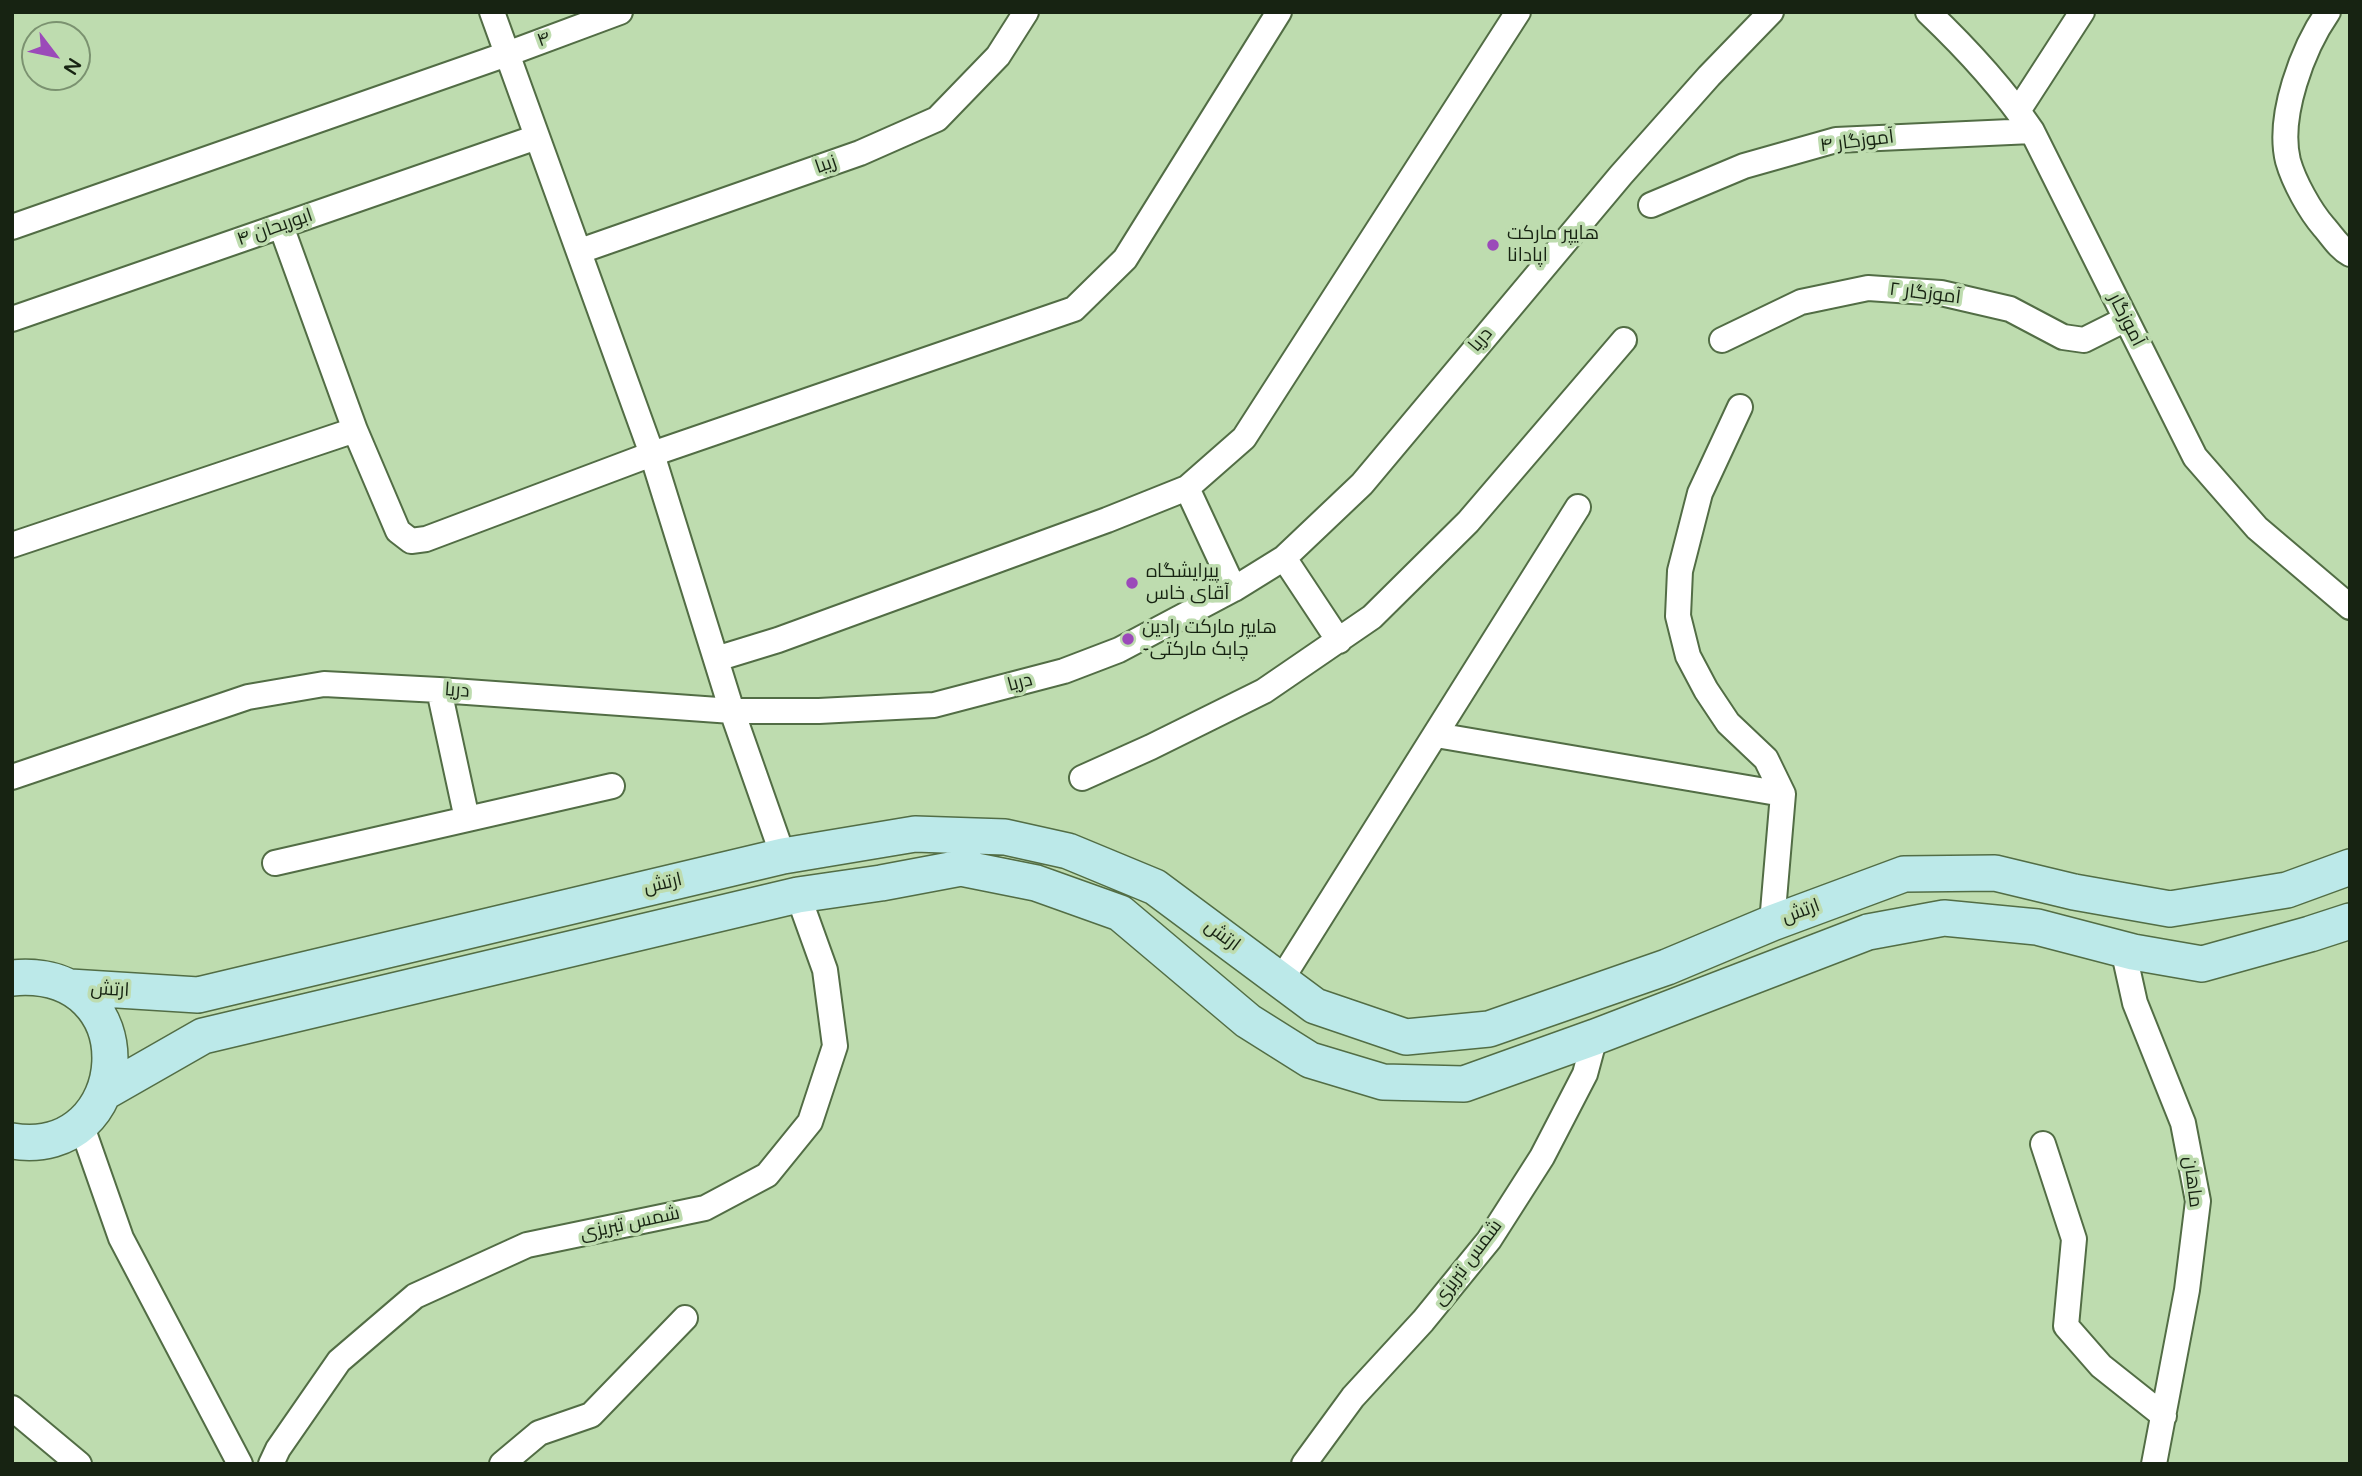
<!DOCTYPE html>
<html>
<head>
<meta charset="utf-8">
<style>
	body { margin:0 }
	#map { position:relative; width:2362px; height:1476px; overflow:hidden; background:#bedcaf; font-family:"Varela Round",sans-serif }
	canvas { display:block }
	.frame { position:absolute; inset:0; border:14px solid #172312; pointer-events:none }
	.north { position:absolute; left:21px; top:21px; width:70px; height:70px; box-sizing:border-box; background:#bedcaf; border:2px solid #7b9270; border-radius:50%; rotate:122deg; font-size:19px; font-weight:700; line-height:28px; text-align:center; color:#172312 }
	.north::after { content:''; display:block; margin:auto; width:24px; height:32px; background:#9b4ab9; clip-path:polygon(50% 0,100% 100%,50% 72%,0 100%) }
</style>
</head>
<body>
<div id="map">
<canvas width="2362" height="1476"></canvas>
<div class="frame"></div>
<div class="north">N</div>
</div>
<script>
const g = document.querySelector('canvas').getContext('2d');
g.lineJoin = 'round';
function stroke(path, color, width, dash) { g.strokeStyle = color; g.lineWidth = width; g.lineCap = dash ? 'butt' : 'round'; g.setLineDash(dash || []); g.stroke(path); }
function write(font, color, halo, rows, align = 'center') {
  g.font = font + ' "Varela Round",Cairo,sans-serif'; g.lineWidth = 7; g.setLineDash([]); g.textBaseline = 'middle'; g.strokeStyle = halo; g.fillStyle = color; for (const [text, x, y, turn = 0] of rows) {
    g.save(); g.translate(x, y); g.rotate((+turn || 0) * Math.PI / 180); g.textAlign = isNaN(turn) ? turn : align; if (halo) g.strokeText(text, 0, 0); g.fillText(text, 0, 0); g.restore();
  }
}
const street = new Path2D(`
	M492,12l160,442 80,257 51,145
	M1928,12c39,37 74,75 104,119l163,326 62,71 93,79
	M2328,12c-25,36 -51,104 -40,149 6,21 22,50 36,66 8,9 15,21 26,27
	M2018,111l64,-99
	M1651,205l93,-39 92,-26 196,-9
	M281,226l74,204 43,101 13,10 15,-2 226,-85 422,-145 51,-50 154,-247
	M12,227l495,-173 113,-42
	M580,251l280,-98 77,-34 61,-63 28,-44
	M12,319l525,-182
	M1722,340l79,-38 67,-14 73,5 69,16 53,28 21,3 42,-21
	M1740,407l-40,86 -20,78 -2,45 10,40 18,34 22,33 38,36 17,35 -11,129
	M1187,488l47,101
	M12,545l343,-115
	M1284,558l55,83
	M716,659l62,-19 329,-120 80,-32 57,-50 274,-426
	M439,690l28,129
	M1436,735l347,59
	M12,777l236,-80 76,-13 115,6 293,21h87l115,-6 130,-34 55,-21 115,-61 50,-31 78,-74 259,-309 88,-99 62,-64
	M1082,778l69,-31 113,-56 108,-74 96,-95 156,-182
	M275,863l337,-77
	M2123,949l12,54 48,120 15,78 -11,89 -33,174
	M1281,980l297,-473
	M81,1124l40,114 119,226
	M2043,1144l31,95 -8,87 35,40 63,50
	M12,1408l67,56
	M271,1464l7,-15 61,-88 76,-65 112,-51 178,-37 62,-33 43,-53 25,-76 -10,-76 -27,-75
	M502,1464l37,-31 52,-18 94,-97
	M1304,1464l49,-67 70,-76 66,-81 53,-83 43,-83 10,-37`);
const secondary = new Path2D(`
	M12,978c138,-13 123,183 0,163
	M70,987l128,8 585,-139 132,-22 90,3 63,14 87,36 160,119 91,31 83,-8 178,-62 105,-44 132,-49 91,-1 79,19 96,17 117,-19 63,-23
	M105,1092l98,-56 595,-141 83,-12 80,-15 75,15 84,30 128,108 62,39 73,22 81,2 131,-47 273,-105 76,-14 93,9 96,25 69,12 108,-30 40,-13`);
const markers = [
	[1493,245,7,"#9b4ab9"],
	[1132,583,7,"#9b4ab9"],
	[1128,639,7,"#9b4ab9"]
];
const streetNames = [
	["۴",544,40,-20],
	["آموزگار ۴",1857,142,-7],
	["زیبا",826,165,-19],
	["ابوریحان ۴",275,228,-19],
	["آموزگار ۲",1925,294,7],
	["آموزگار",2126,320,63],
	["دریا",1481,340,-50],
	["دریا",1020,683,-15],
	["دریا",457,691,4],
	["ارتش",663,884,-13],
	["ارتش",1801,912,-20],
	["ارتش",1222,936,37],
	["ارتش",110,990,3],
	["ماهان",2192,1182,83],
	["شمس تبریزی",630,1224,-12],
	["شمس تبریزی",1468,1263,-53]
];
const poiNames = [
	["هایپر مارکت",1507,234],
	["اپادانا",1507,256],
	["پیرایشگاه",1146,572],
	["آقای خاس",1146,594],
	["هایپر مارکت رادین",1142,628],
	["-چابک مارکتی",1142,650]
];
stroke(street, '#526d45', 28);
stroke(secondary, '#526d45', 38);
stroke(street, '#fff', 24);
stroke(secondary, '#bce9e9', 35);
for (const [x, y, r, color] of markers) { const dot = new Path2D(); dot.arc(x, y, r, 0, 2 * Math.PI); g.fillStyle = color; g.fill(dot); stroke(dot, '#bedcaf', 2.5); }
write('19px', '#172312', '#bedcaf', streetNames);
write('19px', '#172312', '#bedcaf', poiNames, 'left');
</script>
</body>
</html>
